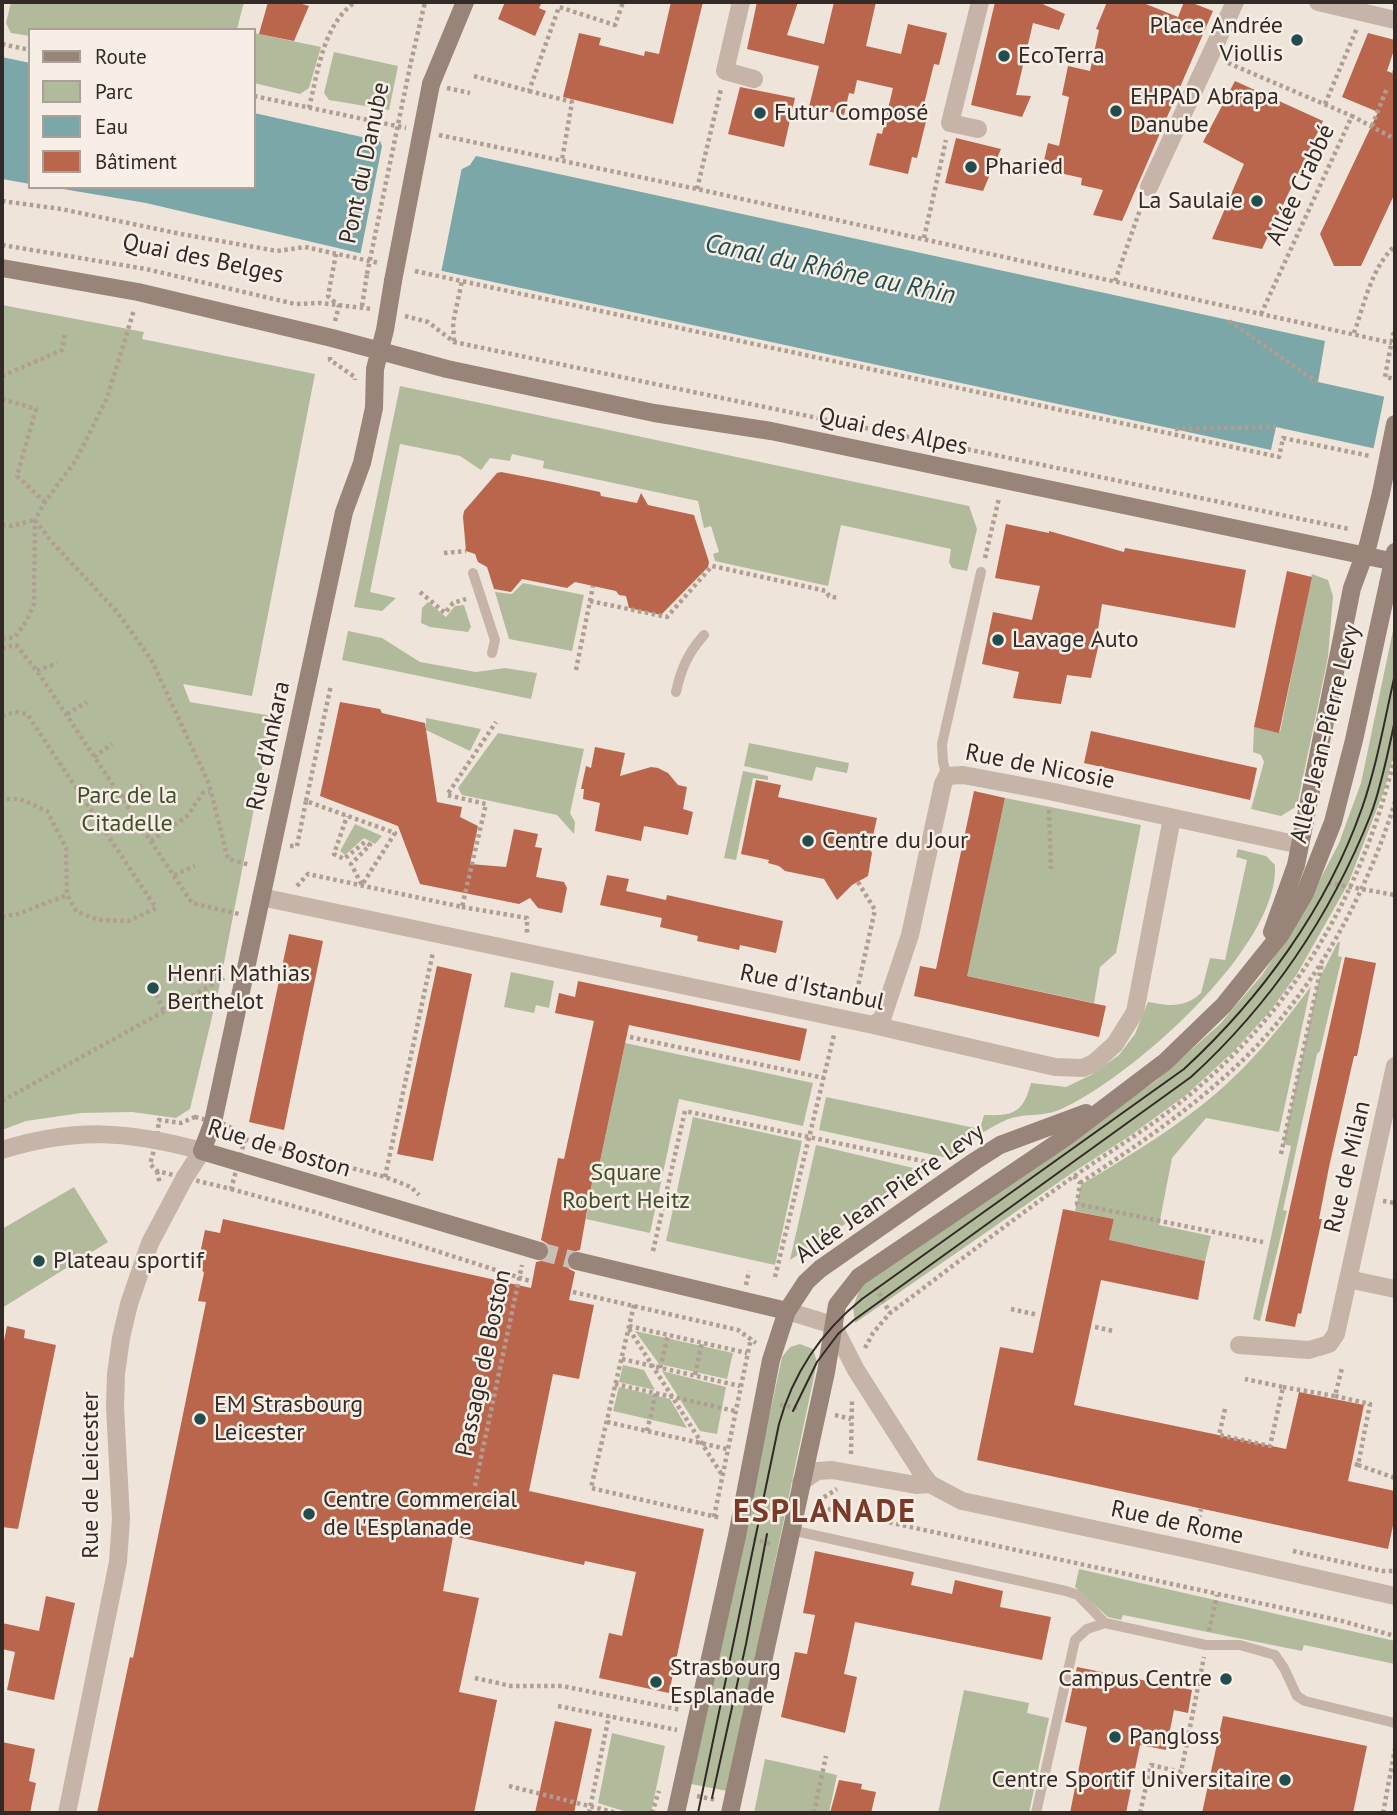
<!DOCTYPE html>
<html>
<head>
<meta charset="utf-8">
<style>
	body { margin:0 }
	#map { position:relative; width:1397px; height:1815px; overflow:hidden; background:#eee4da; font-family:"PT Sans",sans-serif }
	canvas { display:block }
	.frame { position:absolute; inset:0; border:4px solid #322a27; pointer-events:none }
	.legend { position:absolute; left:28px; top:28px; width:228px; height:161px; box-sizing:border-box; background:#f7eee5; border:2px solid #a8a099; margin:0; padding:9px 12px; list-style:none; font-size:21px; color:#322a27 }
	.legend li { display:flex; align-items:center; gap:14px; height:35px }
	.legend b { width:35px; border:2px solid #a8a099 }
</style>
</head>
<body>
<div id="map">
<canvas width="1397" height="1815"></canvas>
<div class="frame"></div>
<ul class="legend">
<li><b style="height:9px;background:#988479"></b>Route</li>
<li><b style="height:19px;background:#b1bb9b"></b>Parc</li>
<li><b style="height:19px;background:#7ca7a8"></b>Eau</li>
<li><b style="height:19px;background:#b9664d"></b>Bâtiment</li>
</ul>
</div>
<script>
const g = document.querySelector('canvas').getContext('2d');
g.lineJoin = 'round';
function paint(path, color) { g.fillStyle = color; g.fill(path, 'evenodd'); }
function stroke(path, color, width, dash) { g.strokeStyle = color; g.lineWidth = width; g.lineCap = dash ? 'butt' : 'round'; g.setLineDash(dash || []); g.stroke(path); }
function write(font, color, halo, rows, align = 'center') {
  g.font = font + ' "PT Sans",sans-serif'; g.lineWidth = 5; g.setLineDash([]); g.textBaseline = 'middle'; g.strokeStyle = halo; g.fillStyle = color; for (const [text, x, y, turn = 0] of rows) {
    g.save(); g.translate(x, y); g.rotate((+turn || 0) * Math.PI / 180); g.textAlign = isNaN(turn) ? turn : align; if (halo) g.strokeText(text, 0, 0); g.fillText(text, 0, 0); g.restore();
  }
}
const green = new Path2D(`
	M11,2h233l-7,27 3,1h-210v6l-19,-3 -5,-10z
	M254,33l67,14 -12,41 -9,6 -46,-11z
	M334,52l64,14 -9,44 -60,-10 -5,-7z
	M2,305l142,27 -2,7 173,35 -63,322 -69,-12 7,18 82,14 -53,272 -29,121 -14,9 -44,-6 -51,1 -55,8 -24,9z
	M400,386l569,120 8,23 -10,42 -15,-3 -3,-6 2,-13 -110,-24 -13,61 -113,-25 -2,-7 6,-2 -8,-26 -7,2 -6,-27 -155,-33 1,-7 -32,-7 -2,7 -20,-3 -9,12 -21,-14 -60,-12 -30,148 26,6 -14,13 -28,-4z
	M1312,574l16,6 5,16 -5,61 -31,149 -16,10 -30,-7 13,-47 -3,-7 -8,-3 1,-25 26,5z
	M523,583l61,12 -12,56 -63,-12 -14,-47 17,2z
	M428,602l18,15 9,-11 9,-1 7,22 -3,5 -38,-5 -9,-4 1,-15z
	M1395,621v128l-10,39 -37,96 -51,90 -26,36 -37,41 -48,44 -55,40 -59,38 -217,150 -2,-16 9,-24 294,-202 64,-57 42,-49 37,-55 40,-77 22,-60z
	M348,631l34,7 38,24 56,10 29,-4 32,5 -6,26 -189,-39z
	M426,718l55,11 -11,22 -44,-21z
	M498,733l86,16 -14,64 5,9 -1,12 -17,-19 -95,-20 -4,-7z
	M749,743l100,20 -2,10 -31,-6 -4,14 -68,-15z
	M743,771l25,5v4l-15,-2 -17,82 -12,-2z
	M1005,798l136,27 -25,128 -16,14 -6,36 -131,-28 5,-6z
	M355,824l27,12 -7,8 -11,-6 -19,17 -5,-4z
	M1238,849l28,7 9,9c5,82 -146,215 -216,245 -17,7 -37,3 -53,10 -21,9 -40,25 -58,38l-129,-28 7,-33 154,32 4,-14c30,1 39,-2 47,-32l35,4 25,-12 28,-20 16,-21 13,-32c21,4 37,6 53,-9l9,-35 15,2 22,-100 -11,-3z
	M1338,942h2l-2,14 4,1 -22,94 -3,3 -34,156 4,1 -27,110 -7,-2 38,-173 -8,-2 36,-165z
	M511,972l43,9 -5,27 -13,-3 -2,8 -30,-6z
	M1311,986l-32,146 -73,-14 -34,40 -13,67 52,11 -6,25 -72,-16 -27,7 8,-33 -39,-8 6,-26c41,-25 83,-50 121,-80 42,-33 78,-76 109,-119z
	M625,1043l188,40 -10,43 -124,-27 -29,134 -64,-14 9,-53h4z
	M693,1117l109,24 -27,124 -109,-24z
	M816,1145l110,26 -136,89z
	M74,1187l34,55 -106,66v-79z
	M635,1331l98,22 -6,26 -68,-15z
	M800,1344l13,5 4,13 -90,429 -36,-7 91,-427 8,-10z
	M623,1365l21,5 11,20 -36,-8z
	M662,1371l64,16 -9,47 -17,-3z
	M619,1387l51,12 17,29 -74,-17z
	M1079,1569l316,72v23l-91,-19 -2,6 -179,-36 -2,5 -13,-3 -33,-30z
	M964,1690l65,13 -2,10 22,5 -20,95h-91z
	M612,1733l53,13 -14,67h-21l-32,-10z
	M765,1759l72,16 -8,38h-75z`);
const water = new Path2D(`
	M2,57l28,6v121l-28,-5z
	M254,113l126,28 4,9 78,19 8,-4 6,-9 849,185 -7,41 77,17v54l-119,-26 -5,23 -912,-197 -213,-50 -95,-16h203z`);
const pier = new Path2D(`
	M380,137l6,10 76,18 6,-3 5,-8 -1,5 -10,8 -21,106 -81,-17 22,-110z
	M1385,393l10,2v61l-22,-5z`);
const building = new Path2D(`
	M268,2h27l14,4 -15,35 -35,-7z
	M505,2h37l-3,6 7,3 -11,25 -37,-17z
	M671,2h32l-30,122 -110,-27 16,-64 22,5 -2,7 45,11 1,-5 14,3z
	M757,2h41l-11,33 37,9 10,-42h42l-10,44 35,8 7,-30 39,9 -8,32 -5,-1 -12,48 6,1 -11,45 -5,-1 -4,17 -39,-9 8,-32 5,1 11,-46 -36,-8 -3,14 -5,-1 -5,22 -35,-8 10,-41 -72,-17z
	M995,2h43l27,12 -6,16 -26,-7 -17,72 15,1 -9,21 -51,-12z
	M1107,2h34l37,15 6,-15h6l23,9 -91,210 -29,-6 10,-25 -22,-5 1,-7 -40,-9 6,-26 11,3 10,-49 -7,-2 6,-29 22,5 9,-41 -3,-1z
	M1368,33l27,7v7l-8,24 8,3v119l-34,73h-27l-14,-32 58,-122 -36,-15z
	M1235,81l88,40 -61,128 -50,-10 32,-75 -41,-22z
	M740,87l55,11 -11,49 -56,-13z
	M956,138l45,11 -18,42 -38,-8z
	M501,472l52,10 47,10 1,4 36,7 4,-10 7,12 46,10 15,47 -1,5 -47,48 -32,-7 -3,-12 -7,-1 -3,-4 -41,-9 -8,6 -45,-9 -11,13 -17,-3 -7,-22 -9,-5 -3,-8 -9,-3 -3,-34 1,-6 33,-38z
	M1006,524l43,9v-2l75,21 1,-4 121,22 -11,58 -133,-24 -6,38 3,1 -8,35 -24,-3 -6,29 -48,-6 6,-26 -37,-8 11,-52 39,8 8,-34 -45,-8z
	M1287,571l25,6 -33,156 -25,-6z
	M340,702l40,7 2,4 43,10 12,79 25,5 -2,10 18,9 -8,38 36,3 8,-38 24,5 -3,13 7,1 -6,29 28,5 3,6 -5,25 -24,-5 -8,-10 -11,6 -99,-20 -22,-58 -78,-30z
	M1091,731l166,37 -7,32 -166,-37z
	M595,747l30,6 -5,23 31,-9 7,1 10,5 10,12 9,2 -4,22 10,3 -5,23 -44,-9 -3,15 -46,-10 5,-28 -17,-4 1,-10h-3l5,-23 5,2z
	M756,780l25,5 -3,12 99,21 -7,31 2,4 -4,23 -16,9 -15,15 -13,-21 -39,-8 -6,-5 -11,-3 1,-3 -28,-6z
	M974,791l31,7 -38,178 139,30 -7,31 -185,-41 6,-30 16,3z
	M607,875l22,4 -3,12 40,9 1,-5 116,26 -7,32 -36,-8 -1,5 -42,-9 1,-5 -38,-9 2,-9 -62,-13z
	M289,934l34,7 -39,189 -35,-8z
	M1345,957l31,6 -19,93h-3l-25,111 -10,52h3l-21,95 -3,-1 -3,14 -30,-6z
	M437,966l35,8 -39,187 -36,-7z
	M578,981l229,48 -7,32 -171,-36 -30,141h-4l-15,84 -11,3 -3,6 3,10 6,3 -6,28 25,5 -15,74 -26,-5 -24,117 175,38 -35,164 -70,-15 10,-45 13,3 14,-64 -51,-11 -1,4 -131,-29 -10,55 36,7 -20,94 38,8 -23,113h-377l33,-156 3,1 73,-356 -8,-1 6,-28 -6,-10 7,-33 15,3 3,-14 308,69 5,-26 10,-2 4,-6 -2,-10 -7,-4 17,-82 6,1 30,-138 -39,-8 4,-20 16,4z
	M1063,1209l51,10 -5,21 96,21 -7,39 -97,-20 -27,125 212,44 13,-57 65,13 -16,76 47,10v25l-7,33 -411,-89 23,-113 33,6z
	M7,1326l18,4 -1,8 32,7 -38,184 -16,-2v-177z
	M815,1551l99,21 -3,13 41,9 3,-14 48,11 -3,16 51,10 -9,43 -187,-38 -11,52 13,3 -12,56 -64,-16 14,-65 12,2 8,-39 -12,-2z
	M46,1596l29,7 -21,97 -47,-10 8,-38 -13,-3v-26l37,8z
	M1077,1667l115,23 -4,23 -14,-3 -8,40 -26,-5 -14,68h-56l17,-86 -22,-5z
	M1223,1716l144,30 -14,67h-151z
	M555,1721l37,8 -18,84h-39z
	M2,1742l33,7 -6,32 7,2 -6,30h-28z
	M839,1780l23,4 -1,5 15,3 -5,21h-41z`);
const secondaryTunnel = new Path2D(`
	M539,1251l38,10`);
const path = new Path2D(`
	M2,44l28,6
	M411,62l14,-60
	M1228,63l124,53
	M1394,74l1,-4
	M474,76l55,15 30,-84 56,18 8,-23
	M447,88l23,5
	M529,91l43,11 -10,58
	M254,96l152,32
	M1325,104l32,-76
	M309,108c9,-37 14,-83 46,-106
	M1372,126l15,-38
	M439,135l258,54 695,154
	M697,189l24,-100
	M2,201l59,8 120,25 96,17 28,-4 74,16
	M924,238l22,-98
	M2,245l144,24 149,35 25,-1 52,6
	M415,271l864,186 4,-19 87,18
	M1115,281l27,-77
	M362,306l5,-32
	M1261,314l91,-198 43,23
	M405,316l23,6 26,20 895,187
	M335,321l4,-15 -11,-10 8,-42
	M1229,321l88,61
	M1354,333c10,-28 18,-67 41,-87
	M1395,334h-2l-8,43 10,2
	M454,341l-1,-18 9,-42
	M330,357v3l25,17v3
	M2,376l60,-26 3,-17
	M2,399l34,10 -19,67 28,26
	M1175,429l100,-2
	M35,520l16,21 66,71 34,47 58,125 19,75 22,6
	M2,525l9,1 24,-6
	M444,553l22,-2
	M985,558l14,-60
	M420,592l25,21 8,-10 13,-4
	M590,601l77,16 45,-51 114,25 3,5 9,2
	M2,639l13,-2 11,-15 8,-18 1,-84 10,-18 31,-42 31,-62 27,-88
	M2,648l14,-3 21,26 155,232 47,11
	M576,670l17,-84
	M37,671l20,-8
	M67,714l20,-12
	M2,716l13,-4 12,2 129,194 -27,13 -30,-1 -22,-8 -10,-17 -1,-47 -19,-37 -27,-12h-18
	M94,757l18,-13
	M122,797l20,-12
	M306,801l25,-116
	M1049,810l2,59
	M151,841l36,-25 16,-23 7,-1
	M290,846h7l9,-45 89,32 -33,52 -11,-21 19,-19 -5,-3 -21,17 -10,-5 13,-38
	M174,875l21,-9
	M858,882l17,28 -19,85 15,4
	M1328,883l67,12
	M297,886l11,-12 154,33 24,-103 -39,-9 49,-73
	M462,907l65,11v18
	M2,917l16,-3 49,-19
	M153,988l11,23
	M630,1037l194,41
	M2,1101l222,-123
	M195,1117l32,8 18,14 -14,50 -74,-18 -7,-7 7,-25 2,-19 22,3z
	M245,1139l140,38 26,10 8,8
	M1281,1154l41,-191
	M157,1171l3,13
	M1074,1176l6,7 -3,21 186,38
	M385,1177l48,-225
	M1080,1183c52,-34 104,-69 150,-111 78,-70 134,-170 165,-270
	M231,1189l84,23 215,69
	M1383,1201l12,2
	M653,1251l32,-140 252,53
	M775,1277l59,-242
	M746,1285l3,-14
	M876,1287l14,26
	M573,1292l165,38 18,13
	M634,1305l-43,183 130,30
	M1011,1309l27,6
	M629,1326l118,27
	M1095,1327l18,4
	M629,1329l93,146
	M865,1348l8,-15 17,-20c61,-45 121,-93 183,-136 37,-26 75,-48 109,-76 112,-90 180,-206 213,-345
	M622,1359l118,27
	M660,1368l8,-33
	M695,1375l7,-33
	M615,1384l120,27
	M1283,1387l52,9 7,-28
	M1335,1396l35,8 -12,61 -6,-2
	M780,1405l19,3
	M1225,1409l-6,26 51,11 13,-59 -38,-8
	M350,1410l1,-5
	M835,1415l16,4
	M607,1422l120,27
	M647,1431l9,-38
	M851,1454l1,-54
	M1358,1465l37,13
	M475,1486l47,-221
	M818,1501l19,-12
	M814,1506l528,115 53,15
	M714,1517l37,-179
	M1196,1532l5,-23
	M753,1539l19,5
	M1293,1551l89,20h13
	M1209,1631l8,-36
	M475,1678l36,8h51l119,24
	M558,1706l119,24
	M509,1786l108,27
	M697,1796l19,4
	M589,1813l20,-97
	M652,1813l7,-22
	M814,1813l12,-57
	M1140,1813l11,-48 30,7 23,-115
	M1383,1813l12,-64`);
const lane = new Path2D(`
	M473,573l22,67 -3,13
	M676,692c5,-23 12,-39 28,-57
	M947,776l-4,-14 -1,-18 39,-172
	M791,1530l275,61 12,4 27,28 101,22h34l35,10 9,13 13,28 8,5 90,22
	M1036,1813l39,-173 12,-11 18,-6`);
const street = new Path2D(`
	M741,2l-16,69 29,8
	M1318,2l77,18
	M978,129l-28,-6 30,-121
	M1149,187l86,-185
	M261,897l612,128 182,42 28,1 11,-5 21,-19 20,-32 37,-194
	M873,1025l9,-6 28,-84 33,-151 4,-8 16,-1 86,16 251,54
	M2,1150c74,-23 127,-19 200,1l-17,26 -35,66 -21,61 -8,34 -5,36 -1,33 6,112 -3,43 -51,251
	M1348,1279l47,10
	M787,1311l46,14 23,45 67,105 7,9 32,17 230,49 203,46
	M1239,1345l70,5 20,-6 7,-10 59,-268
	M801,1482l16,-11 15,-1 84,15 14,-1`);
const secondary = new Path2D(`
	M431,84l34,-82
	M2,268l136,24 194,46 115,31 207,44 117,18 624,131
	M393,281l-8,49 -10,39 -1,39 -12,55 -18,49 -131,610 -11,29 337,100
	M1272,932l24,-67 56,-277 16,-43 13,-52
	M577,1261l210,50
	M676,1813l61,-277 34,-176 16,-49 19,-29 14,-13 155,-108 25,-16 86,-32
	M730,1813l96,-441 11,-67 22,-28 207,-140 99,-75 59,-57 57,-71 24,-41 28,-71 21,-82 41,-188`);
const tram = new Path2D(`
	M793,1411l24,-49 21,-28 16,-14 337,-243c80,-73 140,-162 180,-263 11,-30 17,-62 24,-94
	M712,1798l34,-154 21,-110
	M698,1813l81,-389c14,-51 42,-92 83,-125l322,-230c77,-71 143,-161 178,-261 15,-43 23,-90 33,-134`);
const pathBridge = new Path2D(`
	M367,274l44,-212`);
const secondaryBridge = new Path2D(`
	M393,281l38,-197
	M1381,493l14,-69`);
const markers = [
	[1297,40,7,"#214d4f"],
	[1004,56,7,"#214d4f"],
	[1116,111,7,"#214d4f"],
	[760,113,7,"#214d4f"],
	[971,167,7,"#214d4f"],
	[1257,201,7,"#214d4f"],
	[998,640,7,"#214d4f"],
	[808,841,7,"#214d4f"],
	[153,988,7,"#214d4f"],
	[39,1261,7,"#214d4f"],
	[200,1419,7,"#214d4f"],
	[309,1514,7,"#214d4f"],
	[1226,1679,7,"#214d4f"],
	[656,1682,7,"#214d4f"],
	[1115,1737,7,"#214d4f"],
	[1285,1780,7,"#214d4f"]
];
const poiNames = [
	["Place Andrée",1283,26,"right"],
	["Viollis",1283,54,"right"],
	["EcoTerra",1018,56],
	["EHPAD Abrapa",1130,97],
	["Danube",1130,125],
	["Futur Composé",774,113],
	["Pharied",985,167],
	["La Saulaie",1243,201,"right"],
	["Lavage Auto",1012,640],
	["Centre du Jour",822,841],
	["Henri Mathias",167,974],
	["Berthelot",167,1002],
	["Plateau sportif",53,1261],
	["EM Strasbourg",214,1405],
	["Leicester",214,1433],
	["Centre Commercial",323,1500],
	["de l'Esplanade",323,1528],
	["Strasbourg",670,1668],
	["Esplanade",670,1696],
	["Campus Centre",1212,1679,"right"],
	["Pangloss",1129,1737],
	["Centre Sportif Universitaire",1271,1780,"right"]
];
const streetNames = [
	["Pont du Danube",365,163,-78],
	["Allée Crabbé",1301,185,-65],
	["Quai des Belges",203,259,12],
	["Quai des Alpes",893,432,12],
	["Allée Jean-Pierre Levy",1326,734,-76],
	["Rue d'Ankara",269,746,-78],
	["Rue de Nicosie",1040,767,11],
	["Rue d'Istanbul",812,988,12],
	["Rue de Boston",279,1149,17],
	["Rue de Milan",1348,1167,-77],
	["Allée Jean-Pierre Levy",890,1194,-35],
	["Passage de Boston",484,1363,-78],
	["Rue de Leicester",91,1475,-90],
	["Rue de Rome",1177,1523,12]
];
const parkNames = [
	["Parc de la",127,796],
	["Citadelle",127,824],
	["Square",626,1173],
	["Robert Heitz",626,1201]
];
const waterNames = [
	["Canal du Rhône au Rhin",830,270,12]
];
const districtNames = [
	["ESPLANADE",825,1513]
];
paint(green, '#b1bb9b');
paint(water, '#7ca7a8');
paint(pier, '#eee4da');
paint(building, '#b9664d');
stroke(secondaryTunnel, '#c8bfb6', 18, [18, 9]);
stroke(path, '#b09e92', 4.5, [3.5, 3.5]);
stroke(lane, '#c5b4a7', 10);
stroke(street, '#c5b4a7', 18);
stroke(secondary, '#988479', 18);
stroke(tram, '#322a27', 2);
stroke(pathBridge, '#b09e92', 4.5, [3.5, 3.5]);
stroke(secondaryBridge, '#988479', 18);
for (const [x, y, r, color] of markers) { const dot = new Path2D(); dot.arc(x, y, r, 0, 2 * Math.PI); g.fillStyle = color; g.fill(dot); stroke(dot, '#f7eee5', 2.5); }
write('24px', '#322a27', '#f7eee5', poiNames, 'left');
write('24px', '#322a27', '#f7eee5', streetNames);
write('24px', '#424e2d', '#f7eee5', parkNames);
write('italic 26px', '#214d4f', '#f7eee5', waterNames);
g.letterSpacing = '2px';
write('bold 32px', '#793a28', '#f7eee5', districtNames);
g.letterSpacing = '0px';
</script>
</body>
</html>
